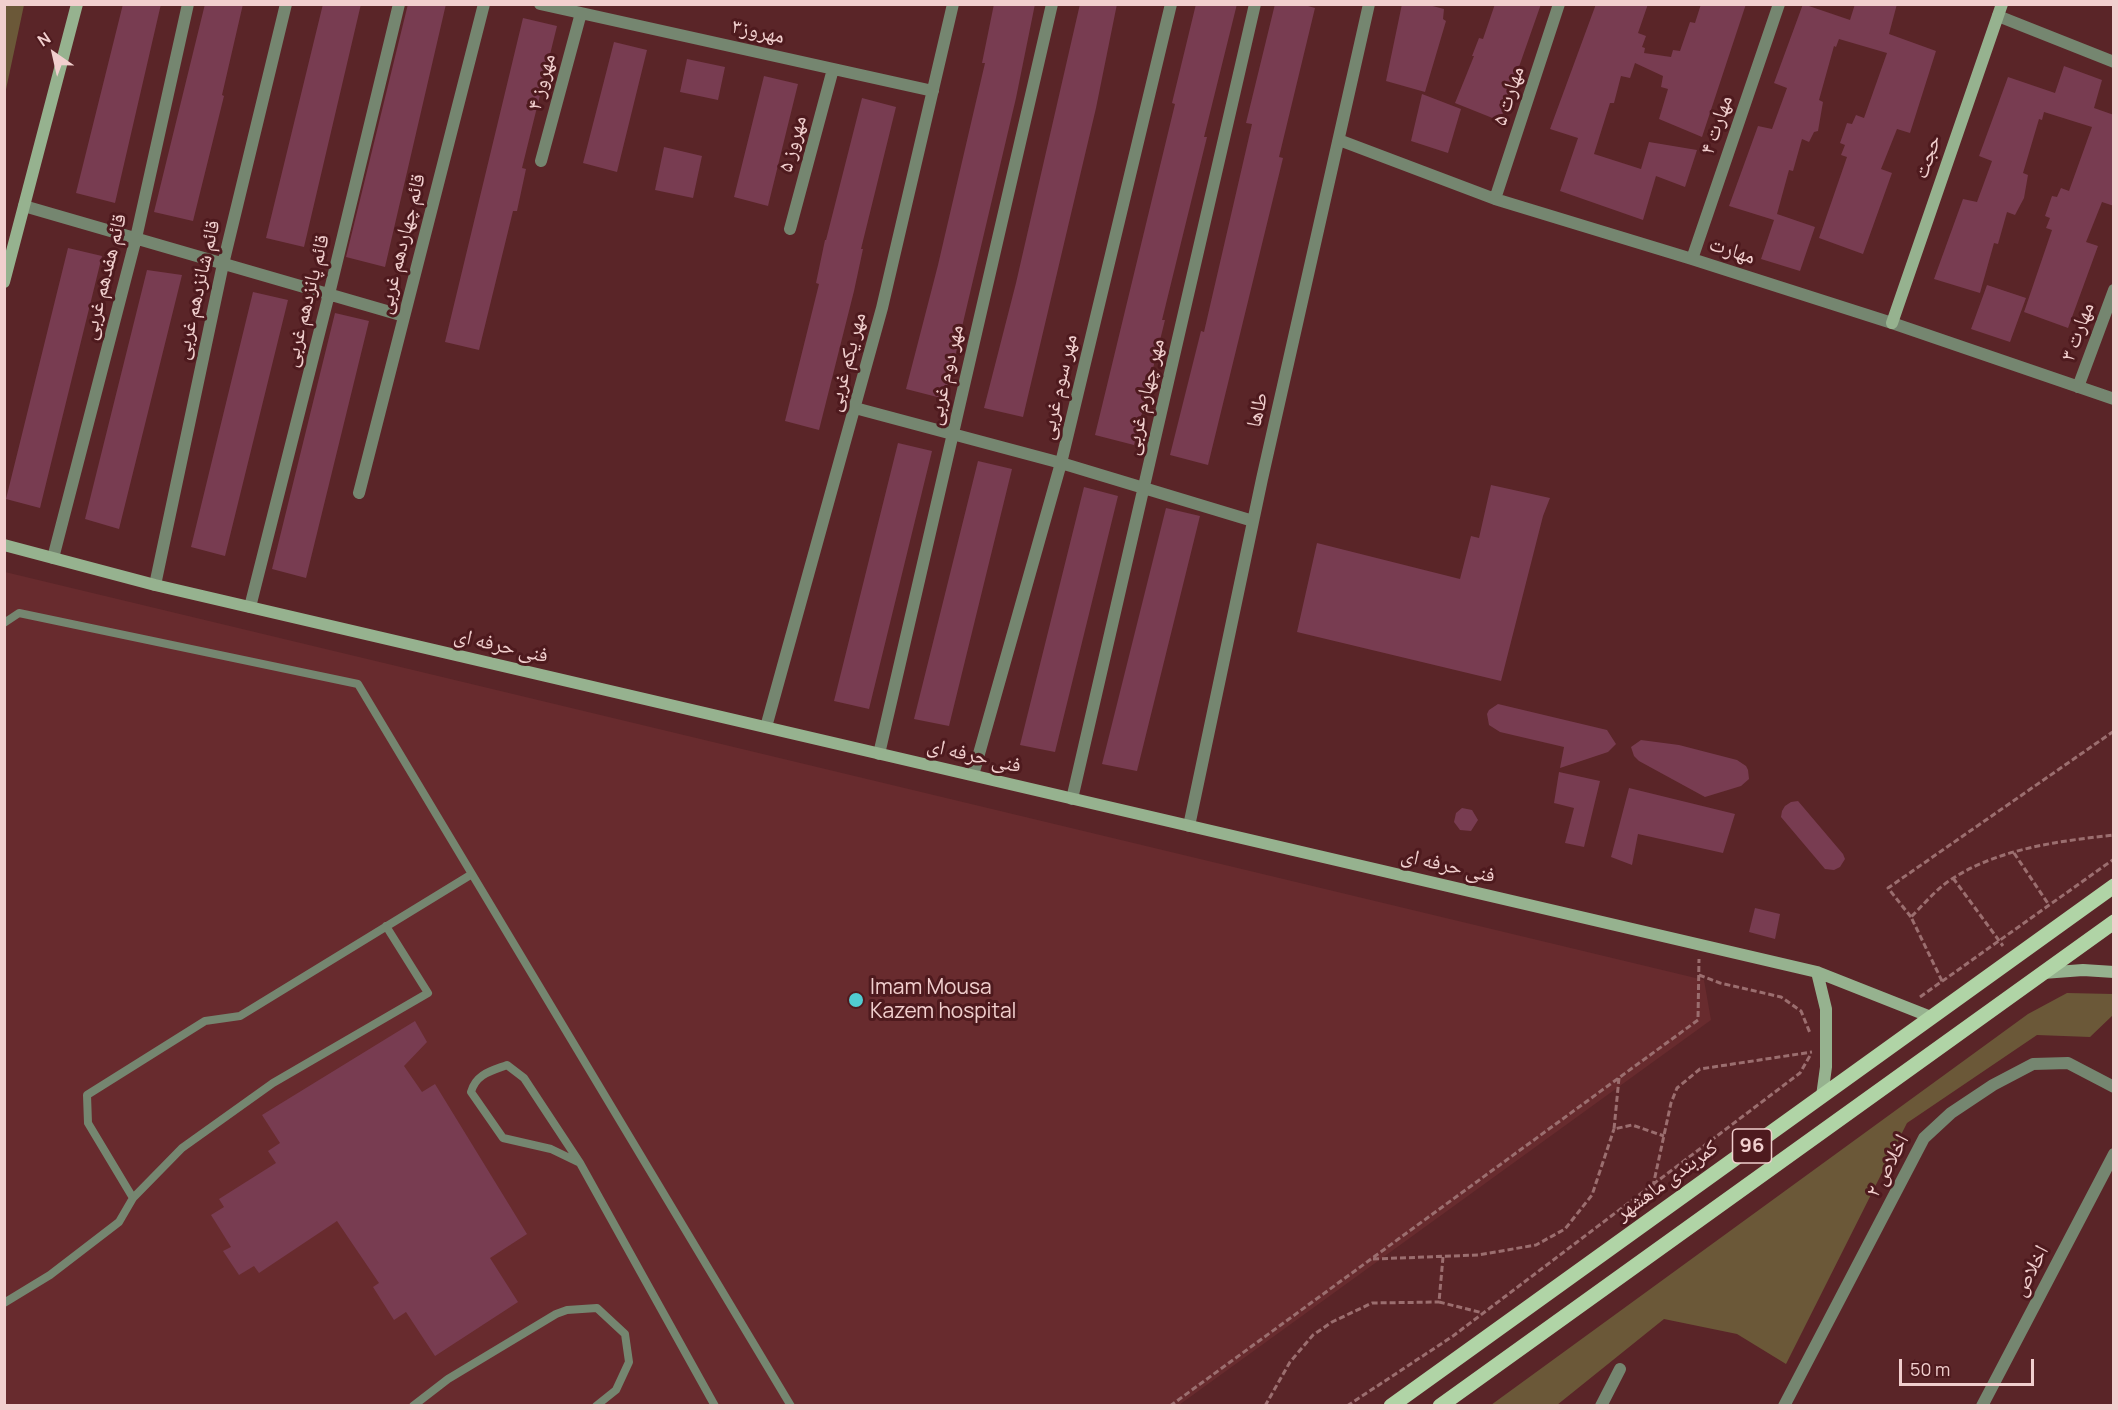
<!DOCTYPE html>
<html>
<head>
<meta charset="utf-8">
<style>
	body { margin:0 }
	#map { position:relative; width:2118px; height:1410px; overflow:hidden; background:#5a2528; font-family:Manrope,sans-serif }
	canvas { display:block }
	.frame { position:absolute; inset:0; border:6px solid #f1cfce; pointer-events:none }
	.north { position:absolute; left:24px; top:24px; width:60px; height:60px; -webkit-text-stroke:4px #4e1a1e; paint-order:stroke; rotate:326deg; font-size:16px; font-weight:700; line-height:24px; text-align:center; color:#f1cfce }
	.north::after { content:''; display:block; margin:auto; width:21px; height:27px; background:#f1cfce; clip-path:polygon(50% 0,100% 100%,50% 72%,0 100%) }
	.scale { position:absolute; left:1899px; top:1359px; width:135px; height:27px; box-sizing:border-box; border:3px solid #f1cfce; border-top:0; padding-left:8px; font-size:18px; line-height:21px; white-space:nowrap; color:#f1cfce; -webkit-text-stroke:4px #4e1a1e; paint-order:stroke }
</style>
</head>
<body>
<div id="map">
<canvas width="2118" height="1410"></canvas>
<div class="frame"></div>
<div class="north">N</div>
<div class="scale">50 m</div>
</div>
<script>
const g = document.querySelector('canvas').getContext('2d');
g.lineJoin = 'round';
function paint(path, color) { g.fillStyle = color; g.fill(path, 'evenodd'); }
function stroke(path, color, width, dash) { g.strokeStyle = color; g.lineWidth = width; g.lineCap = dash ? 'butt' : 'round'; g.setLineDash(dash || []); g.stroke(path); }
function write(font, color, halo, rows, align = 'center') {
  g.font = font + ' Manrope,"Noto Naskh Arabic",sans-serif'; g.lineWidth = 6; g.setLineDash([]); g.textBaseline = 'middle'; g.strokeStyle = halo; g.fillStyle = color; for (const [text, x, y, turn = 0] of rows) {
    g.save(); g.translate(x, y); g.rotate((+turn || 0) * Math.PI / 180); g.textAlign = isNaN(turn) ? turn : align; if (halo) g.strokeText(text, 0, 0); g.fillText(text, 0, 0); g.restore();
  }
}
const built = new Path2D(`
	M5,572l1699,408 7,40 -532,385 -1174,1z`);
const green = new Path2D(`
	M5,4l19,1 -19,89 -1,-89z
	M2067,993l46,1v21l-23,22 -53,-2 -130,88 -121,241 -49,-30 -73,-15 -107,86h-66l537,-391z`);
const building = new Path2D(`
	M123,4h38l-46,199 -39,-10z
	M205,4h38l-21,91 2,1 -31,125 -39,-9z
	M323,4h38l-57,243 -38,-9z
	M408,4h38l-61,263 -39,-10z
	M994,4h41l-19,94 -71,301 -39,-10 32,-124 47,-202h-3z
	M1080,4h37l-21,104 -73,309 -39,-9 32,-125z
	M1196,4h41l-33,133h3l-45,183h3l-31,125 -39,-10 80,-331 -3,-1z
	M1275,4h26l14,4 -36,149 4,1 -75,307 -38,-10 31,-124 3,1 48,-208 -6,-1z
	M1402,4h23l19,5 -1,10 3,2 -21,71 -39,-11z
	M1495,4h46l-41,117 -45,-18 19,-47h-2l7,-18 4,1z
	M1596,4h52l-10,29 8,3 -4,11 3,1 -1,5 27,4 2,-7 7,1 10,-29 5,1 6,-19h45l-44,133 -43,-18 9,-30 -7,-2 2,-11 -28,-13 -5,15 -9,-2 -7,27h-4l-16,51 47,15 8,-27 48,8 -12,37 -29,-11 -13,44 -83,-29 18,-53 -28,-9z
	M1803,4l47,16 5,-16h42l-8,30 47,17 -26,82 -13,-4 -16,40 11,4 -29,81 -44,-16 28,-81 -6,-2 4,-10 -5,-2 7,-20 5,1 4,-9 8,3 23,-65 -48,-14 -3,8 -2,-1 -15,54 4,2 -5,29 -4,1 -5,10 -7,-3 -9,32 -4,-1 -12,44 38,13 -15,44 -39,-12 13,-39 -45,-14 29,-80 14,3 15,-41 -13,-5z
	M523,18l34,8 -35,142 4,1 -9,42h-4l-34,139 -34,-8z
	M614,42l33,8 -30,122 -34,-9z
	M687,59l38,8 -7,33 -38,-8z
	M2064,66l38,14 -8,28 20,7v91l-12,-4 -16,40 12,4 -30,82 -44,-16 28,-82 -6,-2 4,-10 -5,-2 7,-20 5,1 4,-9 8,3 23,-64 -48,-15 -2,8 -3,-1 -16,54 5,2 -4,23 -9,17 -8,-3 -9,32 -4,-1 -14,50 -46,-14 29,-80 14,3 15,-41 -13,-5 29,-79 47,16z
	M764,76l34,8 -30,122 -34,-9z
	M1422,94l39,15 -13,44 -37,-12z
	M862,98l34,9 -35,142h2l-9,42 -35,139 -34,-9 34,-137 -3,-1 9,-43h1z
	M664,147l38,9 -9,42 -38,-8z
	M68,248l34,8 -62,252 -34,-9z
	M147,270l35,5 -63,254 -34,-10z
	M1987,285l39,13 -16,44 -39,-13z
	M253,292l35,8 -63,256 -34,-9z
	M335,313l34,8 -63,257 -34,-9z
	M898,443l34,8 -63,258 -35,-8z
	M978,461l34,8 -63,257 -35,-7z
	M1491,485l59,13 -7,18 -42,165 -204,-49 20,-89 143,36 11,-43 8,2z
	M1084,487l34,9 -63,256 -35,-7z
	M1166,508l34,8 -63,255 -35,-7z
	M1498,704l109,26 9,14 -8,8 -48,16 4,-21 -64,-15 -11,-7 -2,-11 2,-4z
	M1641,740l38,5 58,15 9,6 2,4 1,9 -8,7 -36,11 -66,-36 -5,-5 -3,-9z
	M1559,772l41,9 -16,66 -19,-4 9,-35 -20,-5z
	M1629,788l106,26 -12,39 -85,-19 -6,31 -21,-8z
	M1798,801l45,53 2,5 -5,8 -6,3 -9,-1 -44,-52 1,-6 3,-5 6,-4z
	M1462,808l10,2 6,10 -7,11 -11,-1 -6,-8 2,-9z
	M1755,908l25,6 -5,25 -26,-7z
	M415,1021l12,21 -23,24 18,26 13,-8 92,150 -37,24 28,44 -83,54 -29,-44 -12,8 -21,-33 6,-4 -42,-62 -78,52 -5,-7 -15,9 -16,-24 8,-4 -20,-32 13,-8 -5,-8 57,-36 -8,-12 12,-8 -18,-28z`);
const path = new Path2D(`
	M2014,853l35,52
	M1953,878l50,68
	M1911,917l-23,-29 226,-157
	M1699,975l21,8 61,14 20,14 9,22
	M1942,981l-31,-64c13,-13 28,-31 44,-40 47,-29 105,-36 159,-42
	M1920,997l194,-138
	M1619,1078l-5,51 18,-4 32,11
	M1657,1195l-4,-9 18,-83 6,-15 23,-19 112,-17
	M1443,1257l-4,45 44,11
	M1373,1259l105,-4 58,-10 29,-16 27,-34 22,-66
	M1170,1406l528,-386 1,-61
	M1265,1406l25,-44 23,-27 19,-13 40,-19 67,-1
	M1347,1406l106,-70 347,-263 11,-19`);
const lane = new Path2D(`
	M4,623l15,-10 339,71 433,722
	M386,926l42,67 -155,90 -91,65 -49,50 -45,-75 -1,-28 118,-74 35,-5 232,-142
	M580,1163l-29,-14 -48,-11 -32,-46c5,-18 20,-21 36,-27l17,13 56,85 135,243
	M4,1303l46,-28 69,-53 14,-24
	M413,1406l35,-27 108,-65 11,-4 30,-2 28,26 4,28 -13,28 -20,16`);
const street = new Path2D(`
	M540,4l393,87
	M1998,16l116,46
	M1339,140l156,59 197,60 200,64 222,76
	M541,161l40,-148
	M1495,199l64,-195
	M24,206l380,110
	M790,229l43,-160
	M1692,259l87,-255
	M2078,387l36,-97
	M855,408l206,55 192,58
	M359,493l125,-489
	M53,558l83,-320 52,-234
	M155,585l68,-321 63,-260
	M250,607l79,-313 70,-290
	M766,727l116,-419 71,-304
	M879,754l173,-750
	M973,775l88,-312 110,-459
	M1072,799l183,-795
	M1189,826l73,-347 107,-475
	M1601,1406l19,-37
	M1784,1406l140,-268 27,-25 42,-28 40,-21 35,-1 46,24
	M1982,1406l132,-252`);
const secondary = new Path2D(`
	M4,282l73,-278
	M1892,323l110,-319
	M4,545l151,40 1662,387 114,45
	M1817,972l9,37v58l-4,29
	M2043,973l40,-3 31,2`);
const primary = new Path2D(`
	M1391,1406l723,-520
	M1440,1406l674,-484`);
const markers = [
	[856,1000,8,"#51ccd1"]
];
const shields = [
	[1752,1146,39]
];
const shieldNames = [
	["96",1752,1146]
];
const streetNames = [
	["مهروز۳",758,32,12],
	["مهروز ۴",542,82,-75],
	["مهارت ۵",1509,96,-72],
	["مهارت ۴",1717,125,-71],
	["مهروز ۵",793,144,-75],
	["حجت",1928,157,-71],
	["قائم چهاردهم غربی",402,244,-76],
	["مهارت",1732,251,18],
	["قائم هفدهم غربی",105,277,-76],
	["قائم شانزدهم غربی",198,290,-77],
	["قائم پانزدهم غربی",307,301,-76],
	["مهارت ۳",2078,332,-70],
	["مهر یکم غربی",847,362,-75],
	["مهر دوم غربی",946,375,-77],
	["مهر سوم غربی",1059,387,-77],
	["مهر چهارم غربی",1145,397,-77],
	["طاها",1258,410,-77],
	["فنی حرفه ای",501,646,13],
	["فنی حرفه ای",974,756,13],
	["فنی حرفه ای",1448,866,13],
	["اخلاص ۲",1888,1166,-62],
	["کمربندی ماهشهر",1667,1181,-36],
	["اخلاص",2031,1271,-62]
];
const poiNames = [
	["Imam Mousa",870,988],
	["Kazem hospital",870,1012]
];
paint(built, '#682b2e');
paint(green, '#6b5838');
paint(building, '#783c51');
stroke(path, '#9b6e6f', 3, [6, 3]);
stroke(lane, '#758670', 8);
stroke(street, '#758670', 12);
stroke(secondary, '#96b28f', 12);
stroke(primary, '#b0d4a6', 15);
for (const [x, y, r, color] of markers) { const dot = new Path2D(); dot.arc(x, y, r, 0, 2 * Math.PI); g.fillStyle = color; g.fill(dot); stroke(dot, '#4e1a1e', 2); }
for (const [x, y, w] of shields) { const box = new Path2D(); box.roundRect(x - w / 2, y - 17, w, 34, 4.5); g.fillStyle = '#4e1a1e'; g.fill(box); stroke(box, '#f1cfce', 1.5); }
write('bold 20px', '#f1cfce', null, shieldNames);
write('21px', '#f1cfce', '#4e1a1e', streetNames);
write('21px', '#f1cfce', '#4e1a1e', poiNames, 'left');
</script>
</body>
</html>
